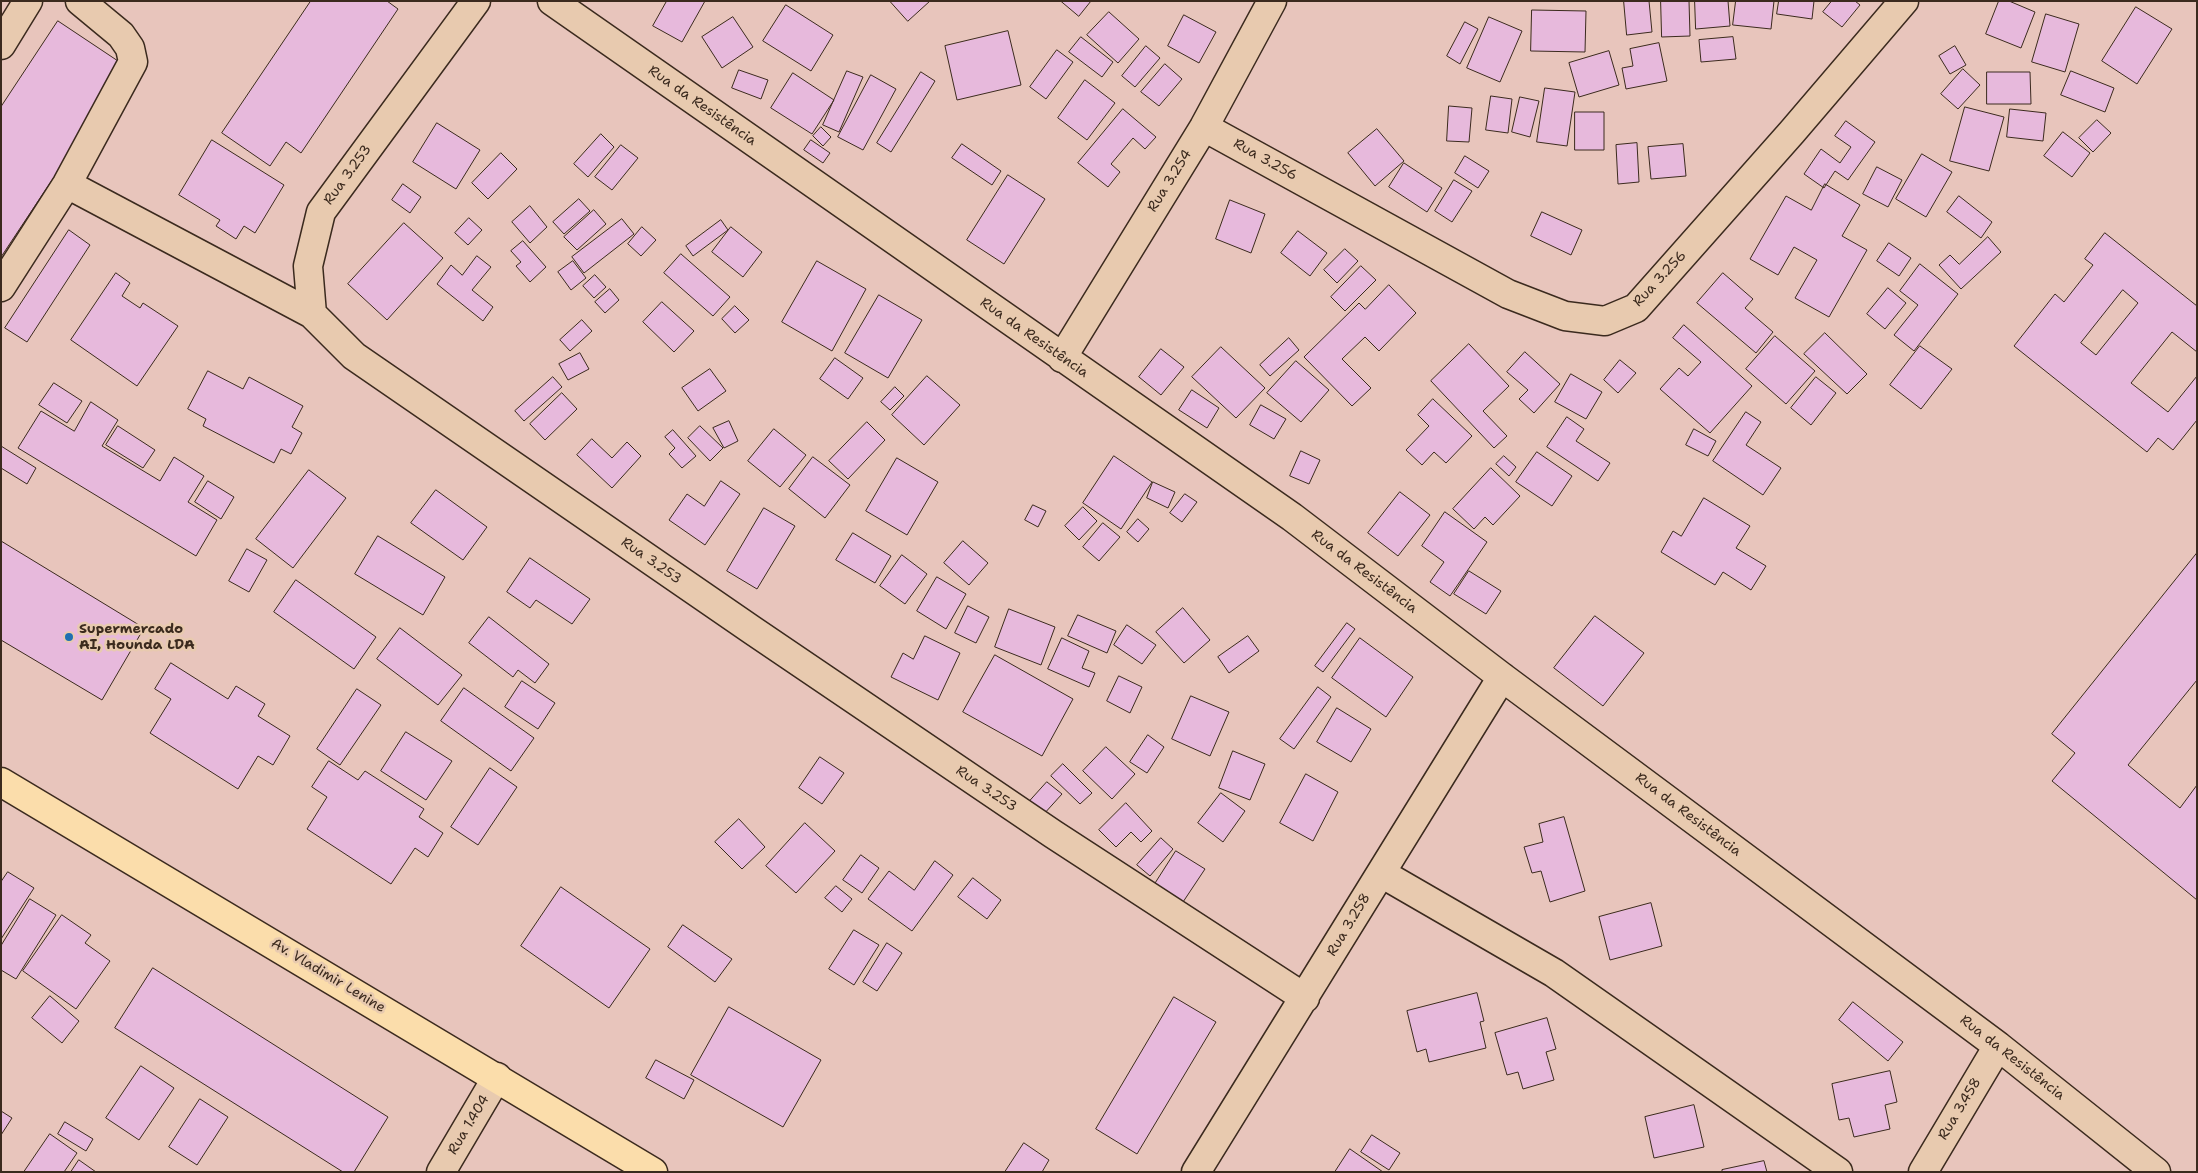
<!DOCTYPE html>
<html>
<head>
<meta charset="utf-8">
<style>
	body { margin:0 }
	#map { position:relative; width:2198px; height:1173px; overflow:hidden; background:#e8c5bc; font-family:"Shantell Sans",sans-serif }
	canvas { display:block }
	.frame { position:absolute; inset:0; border:2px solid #3b2a1e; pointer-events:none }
</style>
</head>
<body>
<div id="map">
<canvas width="2198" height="1173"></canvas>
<div class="frame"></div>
</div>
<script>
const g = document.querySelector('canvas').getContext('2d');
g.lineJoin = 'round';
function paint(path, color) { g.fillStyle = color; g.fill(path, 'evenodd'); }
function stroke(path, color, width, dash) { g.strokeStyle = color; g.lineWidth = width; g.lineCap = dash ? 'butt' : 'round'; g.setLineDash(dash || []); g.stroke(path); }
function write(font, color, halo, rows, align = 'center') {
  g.font = font + ' "Shantell Sans",sans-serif'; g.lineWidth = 5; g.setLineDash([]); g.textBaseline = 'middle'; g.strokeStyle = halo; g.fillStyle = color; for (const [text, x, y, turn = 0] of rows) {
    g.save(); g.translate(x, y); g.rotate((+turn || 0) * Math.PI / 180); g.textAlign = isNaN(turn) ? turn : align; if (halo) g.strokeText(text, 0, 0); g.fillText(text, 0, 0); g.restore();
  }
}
const building = new Path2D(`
	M311,1h76l11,8 -97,144 -15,-11 -16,24 -48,-33z
	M667,1h38l-23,41 -29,-16z
	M890,1h40l-22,20z
	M1061,1h30l-12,15z
	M1624,1h25l3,31 -25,3z
	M1661,1h28l1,35 -28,1z
	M1695,1h33l2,25 -34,3z
	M1736,1h38l-3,28 -38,-4z
	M1779,1h35l-2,18 -35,-5z
	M1832,1h23l5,4 -18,22 -19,-15z
	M1999,1h10l26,11 -14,36 -35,-14z
	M786,5l47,30 -22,36 -48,-30z
	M2136,7l36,22 -35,55 -35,-23z
	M1532,10l54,1 -1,41 -54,-1z
	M1109,12l30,27 -21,24 -31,-28z
	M2046,14l33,10 -14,48 -33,-10z
	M1184,15l32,17 -17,31 -31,-17z
	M733,17l20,30 -31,21 -20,-31z
	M1489,17l33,14 -22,51 -33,-14z
	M58,21l69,46 -126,190v-150z
	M1465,22l13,7 -18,35 -13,-8z
	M1008,31l13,54 -64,15 -12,-54z
	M1081,37l32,25 -11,15 -33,-25z
	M1733,37l3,22 -35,3 -2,-22z
	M1659,43l8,38 -41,8 -4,-21 11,-2 -3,-17z
	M1146,46l14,12 -25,29 -13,-11z
	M1955,46l11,19 -16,9 -11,-18z
	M1057,50l16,12 -27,37 -16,-12z
	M1609,51l10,34 -40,12 -10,-34z
	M1165,64l17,15 -23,27 -18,-14z
	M1963,69l17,16 -22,24 -17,-15z
	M739,70l29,10 -7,19 -29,-11z
	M847,71l16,6 -24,55 -16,-7z
	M2071,71l43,17 -9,24 -44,-17z
	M921,72l14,9 -44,71 -14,-9z
	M1987,72h43l1,32h-44z
	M793,73l41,27 -22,34 -41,-26z
	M871,75l25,14 -33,61 -25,-13z
	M1085,80l30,23 -28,37 -29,-22z
	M1545,88l30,4 -8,54 -30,-4z
	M1491,96l21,3 -4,34 -22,-3z
	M1520,97l19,4 -9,36 -18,-5z
	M1449,106l23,2 -3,34 -22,-1z
	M1965,107l39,10 -15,54 -39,-10z
	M1123,109l33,28 -11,12 -12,-11 -22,26 9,8 -12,15 -30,-24z
	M2010,109l36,4 -3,28 -36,-4z
	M1575,112h29v38h-29z
	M2097,120l14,13 -18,19 -14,-14z
	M1846,121l29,21 -27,38 -13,-9 -11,17 -20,-14 17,-25 19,14 11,-16 -16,-11z
	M437,123l43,27 -24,39 -43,-27z
	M821,127l10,10 -8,9 -10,-10z
	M1377,129l27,32 -29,25 -27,-33z
	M2063,132l27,21 -18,24 -28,-21z
	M601,134l13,13 -26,30 -14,-13z
	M212,140l72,45 -29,48 -11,-7 -8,13 -20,-13 4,-6 -41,-25z
	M811,140l19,13 -7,10 -19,-13z
	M1637,143l2,39 -21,2 -2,-39z
	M962,144l39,27 -9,14 -40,-27z
	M1683,144l3,32 -35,3 -3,-32z
	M621,145l17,13 -26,32 -17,-13z
	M501,153l16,16 -29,30 -16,-16z
	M1922,154l30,18 -26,45 -30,-18z
	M1465,156l24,15 -11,17 -23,-15z
	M1404,163l38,25 -15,24 -38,-25z
	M1877,167l25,13 -14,27 -25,-13z
	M1008,175l37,24 -41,65 -37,-24z
	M1454,180l18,11 -20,31 -17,-11z
	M403,184l18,13 -11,16 -18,-13z
	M1825,184l35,21 -18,31 25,14 -38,67 -34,-19 22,-38 -23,-13 -16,28 -28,-16 36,-63 25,14z
	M1959,196l33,26 -11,16 -34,-26z
	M579,199l11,12 -26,23 -11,-12z
	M1230,200l35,14 -14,39 -35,-14z
	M530,206l17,21 -17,16 -18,-21z
	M594,210l12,14 -29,26 -13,-13z
	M1542,212l40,18 -11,25 -40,-19z
	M469,218l13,12 -14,15 -13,-12z
	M622,219l12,15 -50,39 -12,-16z
	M721,220l7,10 -35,26 -7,-10z
	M404,223l39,35 -56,62 -39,-36z
	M642,227l14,13 -15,16 -13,-12z
	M731,227l31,25 -19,25 -31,-25z
	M69,230l21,15 -63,97 -22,-14z
	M1298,231l29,22 -17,23 -29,-23z
	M2105,233l92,73v46l-25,-20 -41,51 37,29 29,-36v44l-24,30 -15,-12 -11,14 -133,-106 41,-52 9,8 29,-37 -8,-6zM2123,290l15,13 -42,52 -15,-12z
	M1988,237l13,15 -40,37 -22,-24 11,-10 9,9z
	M523,241l23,26 -16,15 -14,-16 5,-4 -10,-11z
	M1889,243l22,15 -12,18 -22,-15z
	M1345,249l13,12 -21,22 -13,-13z
	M681,254l49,43 -17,19 -49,-43z
	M477,256l14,11 -19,23 21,17 -10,14 -46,-37 14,-19 11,10z
	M573,261l13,17 -15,12 -13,-18z
	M817,261l49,28 -34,62 -50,-29z
	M1920,264l38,30 -44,57 -20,-16 24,-30 -18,-14z
	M1361,266l15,14 -31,31 -14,-14z
	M116,273l14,10 -8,13 18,12 3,-5 35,23 -41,60 -66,-46z
	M1723,273l30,26 -8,9 28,24 -17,21 -59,-50z
	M595,275l11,12 -12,11 -11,-12z
	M1389,285l27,28 -37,38 -14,-14 -23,22 29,29 -19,18 -48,-49 55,-54 6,6z
	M1888,288l18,15 -21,26 -18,-15z
	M610,289l9,11 -14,13 -10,-11z
	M879,295l43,25 -34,58 -43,-25z
	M662,302l32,29 -20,21 -31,-30z
	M735,306l14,14 -14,13 -13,-14z
	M582,320l10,11 -22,20 -10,-11z
	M1684,325l68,61 -42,47 -50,-44 19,-21 9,8 13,-14 -28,-24z
	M1825,333l42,41 -20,20 -43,-40z
	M1775,336l40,35 -29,33 -40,-35z
	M1289,338l10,12 -29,26 -10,-11z
	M1469,344l40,42 -26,25 24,25 -13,12 -63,-67z
	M1920,346l32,23 -31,40 -31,-24z
	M1221,347l44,41 -29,30 -44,-41z
	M1161,349l23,18 -23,28 -22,-18z
	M1525,352l35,32 -26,29 -15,-14 9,-9 -21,-18z
	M580,353l9,16 -21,11 -9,-16z
	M835,358l28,20 -15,21 -28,-20z
	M1620,360l16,13 -18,20 -14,-13z
	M1296,361l33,29 -28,32 -34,-29z
	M710,369l16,22 -28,20 -16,-23z
	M208,371l35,18 6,-12 54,29 -11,21 10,6 -11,21 -10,-5 -7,14 -71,-37 3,-7 -18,-10z
	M1571,374l31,18 -16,27 -31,-17z
	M927,376l33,29 -36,40 -32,-30z
	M553,377l9,10 -38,34 -9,-10z
	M1816,377l20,16 -25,32 -20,-17z
	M54,383l28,18 -15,22 -28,-18z
	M895,387l9,9 -14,14 -9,-8z
	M1192,390l27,18 -12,20 -28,-18z
	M562,393l15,16 -32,31 -15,-16z
	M1433,399l39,37 -26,27 -12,-11 -12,13 -16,-15 23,-24 -11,-11z
	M91,402l27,18 -16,26 58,35 14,-24 30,19 -16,26 29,18 -21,36 -178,-108 23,-37 33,20z
	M1261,405l25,14 -12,20 -24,-14z
	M1746,412l15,10 -15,23 35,23 -18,27 -50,-34z
	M1567,417l17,12 -8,12 34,22 -12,18 -51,-34z
	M729,421l9,20 -14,7 -11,-20z
	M867,422l18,18 -37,39 -19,-18z
	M118,426l37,24 -12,18 -37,-23z
	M700,426l23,22 -13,13 -22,-23z
	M774,429l32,26 -26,32 -32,-26z
	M1694,429l22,12 -8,15 -22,-11z
	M673,430l23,26 -14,12 -13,-14 6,-6 -10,-11z
	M592,439l20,19 15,-16 14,14 -29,32 -35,-33z
	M1,446l35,22 -9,16 -26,-16z
	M1301,451l19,9 -11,24 -19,-8z
	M1537,452l35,24 -20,30 -36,-24z
	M1114,456l38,26 -31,47 -38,-26z
	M1504,456l12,11 -7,9 -13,-12z
	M813,457l37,28 -25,33 -36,-29z
	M897,458l41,24 -31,53 -41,-24z
	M1491,468l29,28 -27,29 -8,-8 -11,12 -21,-20z
	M309,470l37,28 -53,70 -37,-29z
	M208,481l26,16 -13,22 -26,-17z
	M721,481l19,13 -35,51 -36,-25 18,-26 17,12z
	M1153,482l22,10 -7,16 -21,-10z
	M436,490l51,37 -24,33 -52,-37z
	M1400,492l30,23 -32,41 -30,-23z
	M1185,494l12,8 -15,20 -12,-9z
	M1704,498l46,28 -14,22 30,18 -15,24 -28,-18 -8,13 -54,-33 12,-21 8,5z
	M1033,505l13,6 -8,16 -13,-7z
	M1083,507l14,14 -18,19 -14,-14z
	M764,508l31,18 -38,63 -30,-18z
	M1445,512l42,30 -37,54 -20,-14 14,-20 -22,-16z
	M1138,519l11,10 -11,13 -11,-10z
	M1103,523l17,14 -21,24 -16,-14z
	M853,533l38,23 -16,27 -39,-23z
	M378,536l67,41 -22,38 -68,-41z
	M1,541l143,87 -42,72 -101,-60z
	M963,541l25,22 -19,22 -25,-22z
	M247,549l20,11 -18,32 -20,-11z
	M2197,553v127l-69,85 52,43 17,-23v115l-145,-119 23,-28 -23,-19z
	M902,555l25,19 -22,30 -25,-18z
	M530,558l60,41 -18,25 -36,-24 -6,8 -23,-16z
	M1469,571l32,20 -15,23 -32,-20z
	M937,577l29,17 -20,35 -29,-18z
	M296,580l80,57 -22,32 -80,-57z
	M968,606l21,11 -13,26 -21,-10z
	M1183,608l27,32 -26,23 -28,-31z
	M1009,609l46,18 -14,38 -46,-18z
	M1078,615l38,16 -9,22 -39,-17z
	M1595,616l49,37 -41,53 -49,-38z
	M489,617l60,47 -14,19 -17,-13 -5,7 -44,-34z
	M1347,623l8,6 -32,43 -8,-6z
	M1127,625l29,20 -14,19 -28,-19z
	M400,628l62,47 -24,30 -61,-46z
	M925,636l35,17 -22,47 -47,-23 12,-24 10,6z
	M1248,636l11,15 -30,22 -11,-16z
	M1062,638l27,13 -7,17 13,5 -6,14 -41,-18z
	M1360,638l53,39 -27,40 -54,-39z
	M995,655l78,44 -31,57 -79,-44z
	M171,663l57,36 8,-13 29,18 -7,12 32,20 -17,29 -15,-9 -20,33 -88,-56 21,-34 -16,-10z
	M1119,676l23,11 -12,26 -23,-12z
	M522,681l33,22 -17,26 -33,-22z
	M1318,687l13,10 -37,52 -14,-10z
	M464,688l70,50 -23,33 -70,-50z
	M357,689l24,16 -41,60 -23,-16z
	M1191,696l38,16 -19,44 -38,-17z
	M1337,708l34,21 -20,33 -34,-20z
	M406,732l46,29 -26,39 -45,-29z
	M1148,735l16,12 -17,26 -17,-11z
	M1106,747l29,27 -23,25 -29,-28z
	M1233,751l32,13 -15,36 -31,-12z
	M820,757l24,16 -22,31 -23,-16z
	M329,761l29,19 7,-9 59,38 -5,8 24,16 -15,24 -13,-9 -24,36 -84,-55 20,-32 -15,-10z
	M1063,764l29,29 -12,11 -29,-28z
	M490,768l27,19 -39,58 -27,-18z
	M1306,774l32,18 -25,49 -33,-18z
	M1047,782l15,12 -19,21 -14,-13z
	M1221,793l24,18 -22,31 -25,-19z
	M1126,803l26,28 -11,11 -10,-10 -15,15 -17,-17z
	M1564,817l21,74 -35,11 -9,-31 -9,2 -8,-26 19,-5 -4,-18z
	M739,819l26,28 -23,22 -27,-27z
	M805,823l30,28 -39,42 -30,-27z
	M1161,838l12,11 -23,27 -13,-11z
	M1176,851l29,18 -24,36 -28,-18z
	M861,855l18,13 -17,25 -19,-13z
	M935,861l18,14 -41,56 -44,-32 21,-28 25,19z
	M8,872l26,16 -33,51v-57z
	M973,878l28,22 -14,19 -29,-22z
	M836,886l16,13 -10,13 -17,-14z
	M561,887l89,62 -41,59 -88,-62z
	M30,899l26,16 -40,64 -15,-9v-24z
	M1651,903l11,43 -52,14 -11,-43z
	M62,915l29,20 -6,8 25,18 -34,48 -53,-38z
	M683,925l49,34 -17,23 -47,-35z
	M854,930l25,15 -25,40 -25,-16z
	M887,943l15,10 -25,38 -14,-9z
	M153,968l235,149 -34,55h-11l-228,-144z
	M1477,993l7,28 -4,1 6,26 -57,14 -3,-13 -9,3 -10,-41z
	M50,996l29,25 -17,22 -30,-25z
	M1174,997l42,25 -79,132 -41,-25z
	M1853,1002l50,40 -15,19 -49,-41z
	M729,1007l92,53 -38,67 -92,-52z
	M1547,1018l9,31 -10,3 8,28 -31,9 -5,-17 -11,3 -12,-42z
	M656,1060l38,20 -10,19 -38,-21z
	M141,1066l33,22 -35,52 -33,-22z
	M1890,1071l7,31 -12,3 5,24 -36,8 -5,-19 -10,2 -7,-36z
	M200,1099l28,18 -31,48 -28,-18z
	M1694,1105l10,42 -50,11 -9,-41z
	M1,1111l11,7 -11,17z
	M65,1122l28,17 -7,12 -28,-17z
	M50,1134l27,19 -13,19h-40z
	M1372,1135l28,18 -11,17 -28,-18z
	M1024,1143l25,17 -7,12h-37z
	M1350,1149l33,23h-48z
	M79,1160l17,12h-25z
	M1764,1161l3,11h-45v-2z`);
const minor = new Path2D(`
	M476,1l-155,211 -13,54 4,48 42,42 398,274 301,204 252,164
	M552,1l740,516 210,160 496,369 158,126
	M1,45l27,-44
	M1204,127l304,167 57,22 40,5 31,-13 156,-176 112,-131
	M67,184l245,130
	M1,287l66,-103 66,-122 -3,-14 -9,-13 -41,-34
	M1062,358l142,-231 68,-126
	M1381,873l173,100 284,199
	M441,1172l56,-95
	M1196,1172l306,-495
	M1923,1172l75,-126`);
const major = new Path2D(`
	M1,782l652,390`);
const markers = [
	[69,637,5,"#1f6fb2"]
];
const streetNames = [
	["Rua da Resistência",702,106,35],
	["Rua 3.256",1265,160,29],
	["Rua 3.253",348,175,-54],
	["Rua 3.254",1170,181,-58],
	["Rua 3.256",1660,279,-47],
	["Rua da Resistência",1034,338,35],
	["Rua 3.253",651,561,35],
	["Rua da Resistência",1364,572,37],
	["Rua 3.253",986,789,34],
	["Rua da Resistência",1688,815,37],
	["Rua 3.258",1349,925,-59],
	["Av. Vladimir Lenine",328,976,31],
	["Rua da Resistência",2012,1058,38],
	["Rua 3.458",1960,1109,-59],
	["Rua 1.404",469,1125,-59]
];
const poiNames = [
	["Supermercado",79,629],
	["AI, Hounda LDA",79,645]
];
paint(building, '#e7b9dc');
stroke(building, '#3b2a1e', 1);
stroke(minor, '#3b2a1e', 31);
stroke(major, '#3b2a1e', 31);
stroke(minor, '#e8caaf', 28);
stroke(major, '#fbddab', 28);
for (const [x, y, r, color] of markers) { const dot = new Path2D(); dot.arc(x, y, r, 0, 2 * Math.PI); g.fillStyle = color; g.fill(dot); stroke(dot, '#e8caaf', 2); }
write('14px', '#3b2a1e', '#e8caaf', streetNames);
write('bold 14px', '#3b2a1e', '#e8caaf', poiNames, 'left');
</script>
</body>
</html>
